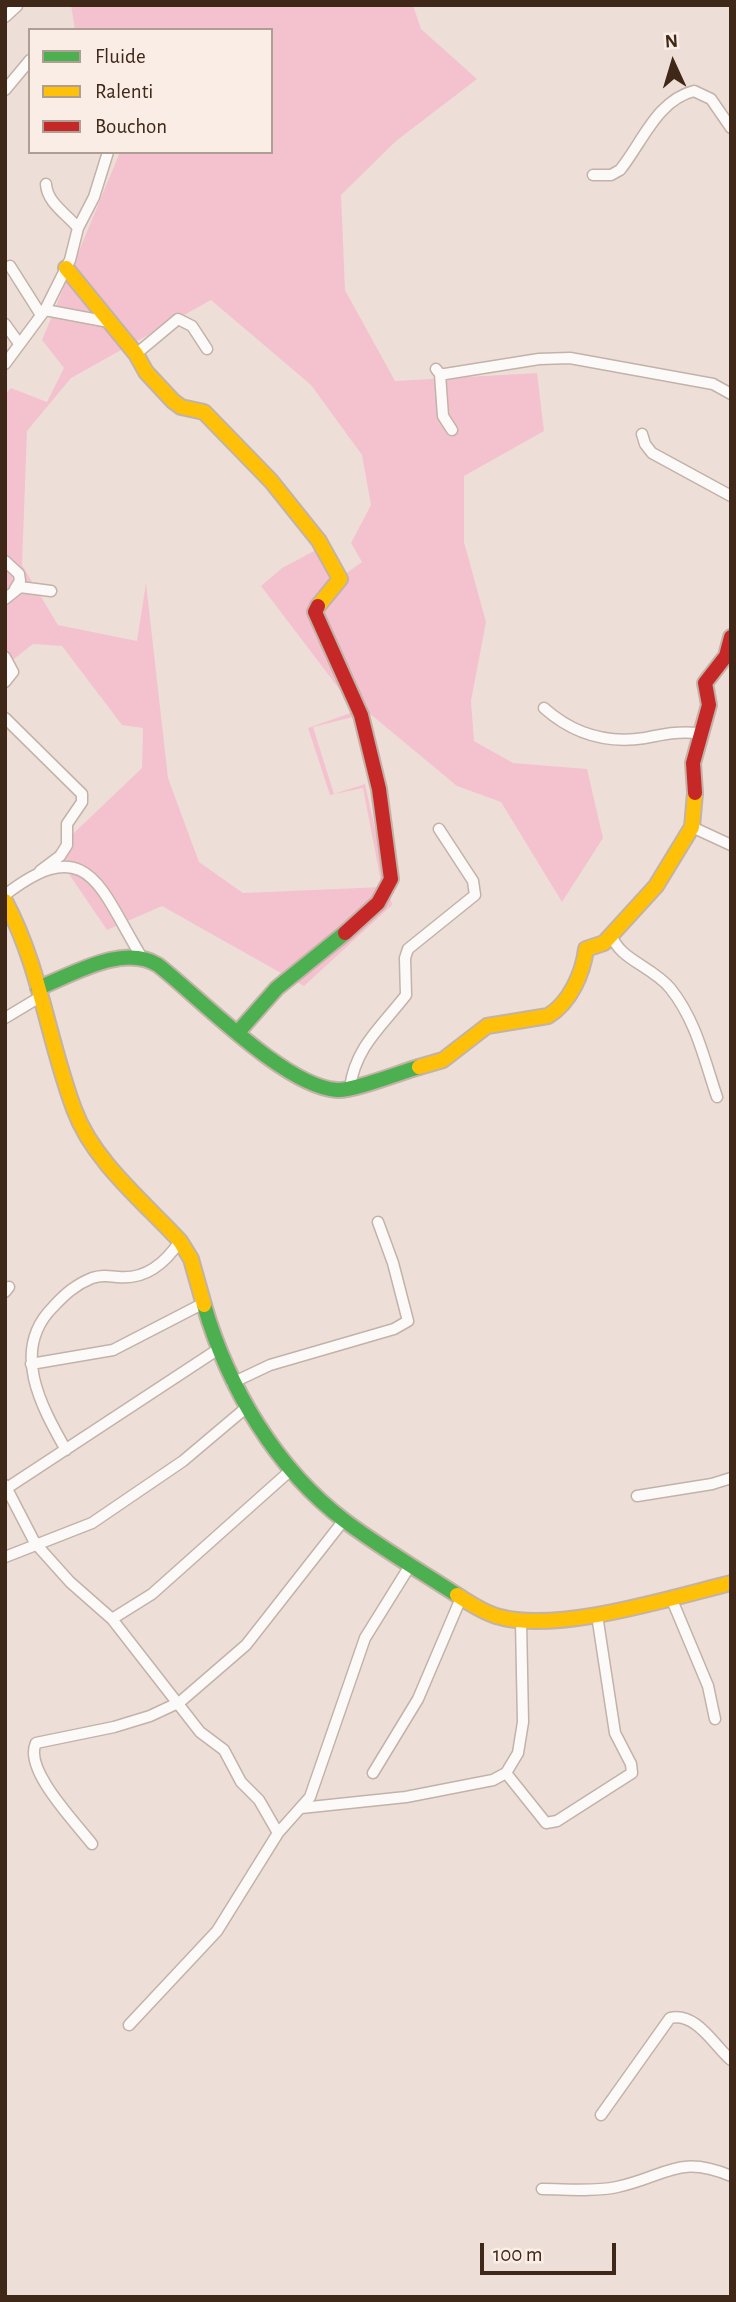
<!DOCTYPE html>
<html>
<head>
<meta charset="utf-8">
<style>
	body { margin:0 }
	#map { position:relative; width:736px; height:2302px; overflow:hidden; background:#eddfd7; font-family:"Alegreya Sans",sans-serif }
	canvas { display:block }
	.frame { position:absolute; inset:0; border:7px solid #3f2817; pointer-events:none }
	.legend { position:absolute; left:28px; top:28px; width:245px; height:126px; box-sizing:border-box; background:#faede5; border:2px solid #af9e93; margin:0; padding:9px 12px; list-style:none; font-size:21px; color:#3f2817 }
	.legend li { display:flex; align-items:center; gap:14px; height:35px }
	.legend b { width:35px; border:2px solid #af9e93 }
	.north { position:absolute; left:638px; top:28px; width:70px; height:70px; -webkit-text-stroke:5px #faede5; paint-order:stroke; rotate:356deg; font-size:19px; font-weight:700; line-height:28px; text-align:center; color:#3f2817 }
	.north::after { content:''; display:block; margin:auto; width:24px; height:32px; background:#3f2817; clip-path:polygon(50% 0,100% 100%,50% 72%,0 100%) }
	.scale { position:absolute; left:480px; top:2243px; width:136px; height:32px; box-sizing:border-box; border:4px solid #3f2817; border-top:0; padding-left:9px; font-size:21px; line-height:24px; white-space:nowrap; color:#3f2817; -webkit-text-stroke:5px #faede5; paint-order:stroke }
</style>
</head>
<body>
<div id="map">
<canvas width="736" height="2302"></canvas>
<div class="frame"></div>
<ul class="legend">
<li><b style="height:9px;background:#4caf50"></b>Fluide</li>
<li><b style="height:9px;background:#ffc107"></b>Ralenti</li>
<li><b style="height:9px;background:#c62828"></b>Bouchon</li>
</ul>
<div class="north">N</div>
<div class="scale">100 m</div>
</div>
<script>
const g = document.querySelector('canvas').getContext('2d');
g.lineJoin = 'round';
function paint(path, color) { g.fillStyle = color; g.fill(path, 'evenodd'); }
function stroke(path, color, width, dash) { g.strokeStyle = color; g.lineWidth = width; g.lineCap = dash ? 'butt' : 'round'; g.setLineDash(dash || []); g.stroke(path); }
const green = new Path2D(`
	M71,5h342l8,24 56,50 -81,62 -55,54 4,95 50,91 142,-8 7,58 -80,45v66l22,80 -15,79 3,40 39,22 74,6 16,69 -41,64 -61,-100 -44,-16 -88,-73 -56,14 21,67 31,-10 27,121 -88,81 -142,-80 -55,24 -53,-78 88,-84 1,-40 -21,-3 -60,-79 -29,-2 -28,22v-272l6,-6 36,14 17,-34 -22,-28 78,-188h151v-122h-196zM211,300l100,85 51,70 9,50 -20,38 11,19 -17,12 -29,-24 -34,18 -21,18 95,125 -48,17 22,67 33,-7 19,99 -139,6 -44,-31 -31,-84 -22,-195 -9,58 -79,-16 -36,-60 5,-134 44,-53z`);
const street = new Path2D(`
	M5,17l12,-11
	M5,90l25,-30
	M593,175h18l9,-5c22,-27 37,-70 74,-79l17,8 20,29
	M78,228l16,-31 14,-45
	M10,266l31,49
	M45,310l64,12
	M5,324l13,18
	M136,354l42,-35 14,7 15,23
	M5,364l40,-54 25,-50 8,-32c-11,-14 -31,-25 -32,-44
	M436,369l4,5h5l94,-15 31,-1 143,26 18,10
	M440,374l3,42 9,14
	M642,434l3,10 7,9 79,43
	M5,561l14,13 1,7 -5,8
	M5,599l15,-12 31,4
	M5,657l8,15 -8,10
	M544,708c28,25 62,36 101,30 19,-4 33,-7 53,-5
	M5,718l77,76v8l-15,22v21l-7,11 -20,15
	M692,827l39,18
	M5,895c84,-65 95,-6 136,61
	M612,935c5,23 41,32 58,53 26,32 34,71 47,109
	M5,1018l35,-21
	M350,1088c5,-41 33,-63 56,-93l-1,-37 3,-9 67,-54 -2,-14 -34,-52
	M5,1292l4,-5
	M31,1364l82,-14 91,-47
	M232,1383l38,-18 124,-36 14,-8 -15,-58 -15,-41
	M66,1450c-25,-44 -56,-100 -13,-143 12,-13 22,-22 39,-29 10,-3 16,-2 26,-1 28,3 48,-15 62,-36
	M5,1485l30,58 35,39 42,37 88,113 24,18 17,32 18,18 19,33
	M7,1488l210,-138
	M637,1496l75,-12 19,-6
	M5,1557l87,-34 91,-62 64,-54
	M672,1600l36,86 7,33
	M112,1619l40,-25 139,-124
	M373,1773l45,-74 43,-101
	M506,1773l40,50 11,-2 75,-48 -1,-9 -16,-31 -18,-118
	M301,1808l105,-11 87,-17 13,-7 12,-20 5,-31 -2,-101
	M92,1844c-17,-22 -69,-75 -56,-101l78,-16 36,-11 30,-14 66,-57 98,-125
	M129,2025l88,-94 61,-98 32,-36 55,-159 46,-74
	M601,2115l69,-97c26,-6 43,26 61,42
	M542,2189c24,0 51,3 75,-2 50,-11 61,-33 114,-11`);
const fast = new Path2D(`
	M38,988c34,-13 85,-45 120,-23 41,32 127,122 179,125 17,1 64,-18 82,-23
	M239,1031l38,-43 68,-55
	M204,1305c24,82 72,164 141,216 36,27 75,50 112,74`);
const slow = new Path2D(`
	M66,268l70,86 10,18 27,29 8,6 23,5 67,69 48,60 21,38 -22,27
	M5,901c35,65 43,139 69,208 19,52 69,92 106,132l11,18 13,46
	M419,1067l24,-7 44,-34 61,-10c22,-13 35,-43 38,-67l18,-6 52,-57 36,-59 3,-34
	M457,1595c12,8 29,19 43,22 59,16 170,-19 231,-34`);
const jam = new Path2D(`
	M318,606l-3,6 46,103 18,74 12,90 -13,24 -33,30
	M695,793l-2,-30 16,-58 -4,-22 21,-27 5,-19`);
paint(green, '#f4c2cf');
stroke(street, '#c3b2a7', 13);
stroke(fast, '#c3b2a7', 18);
stroke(slow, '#c3b2a7', 18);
stroke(jam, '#c3b2a7', 18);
stroke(street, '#fcfaf9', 10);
stroke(fast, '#4caf50', 14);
stroke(slow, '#ffc107', 14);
stroke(jam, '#c62828', 14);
</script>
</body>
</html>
